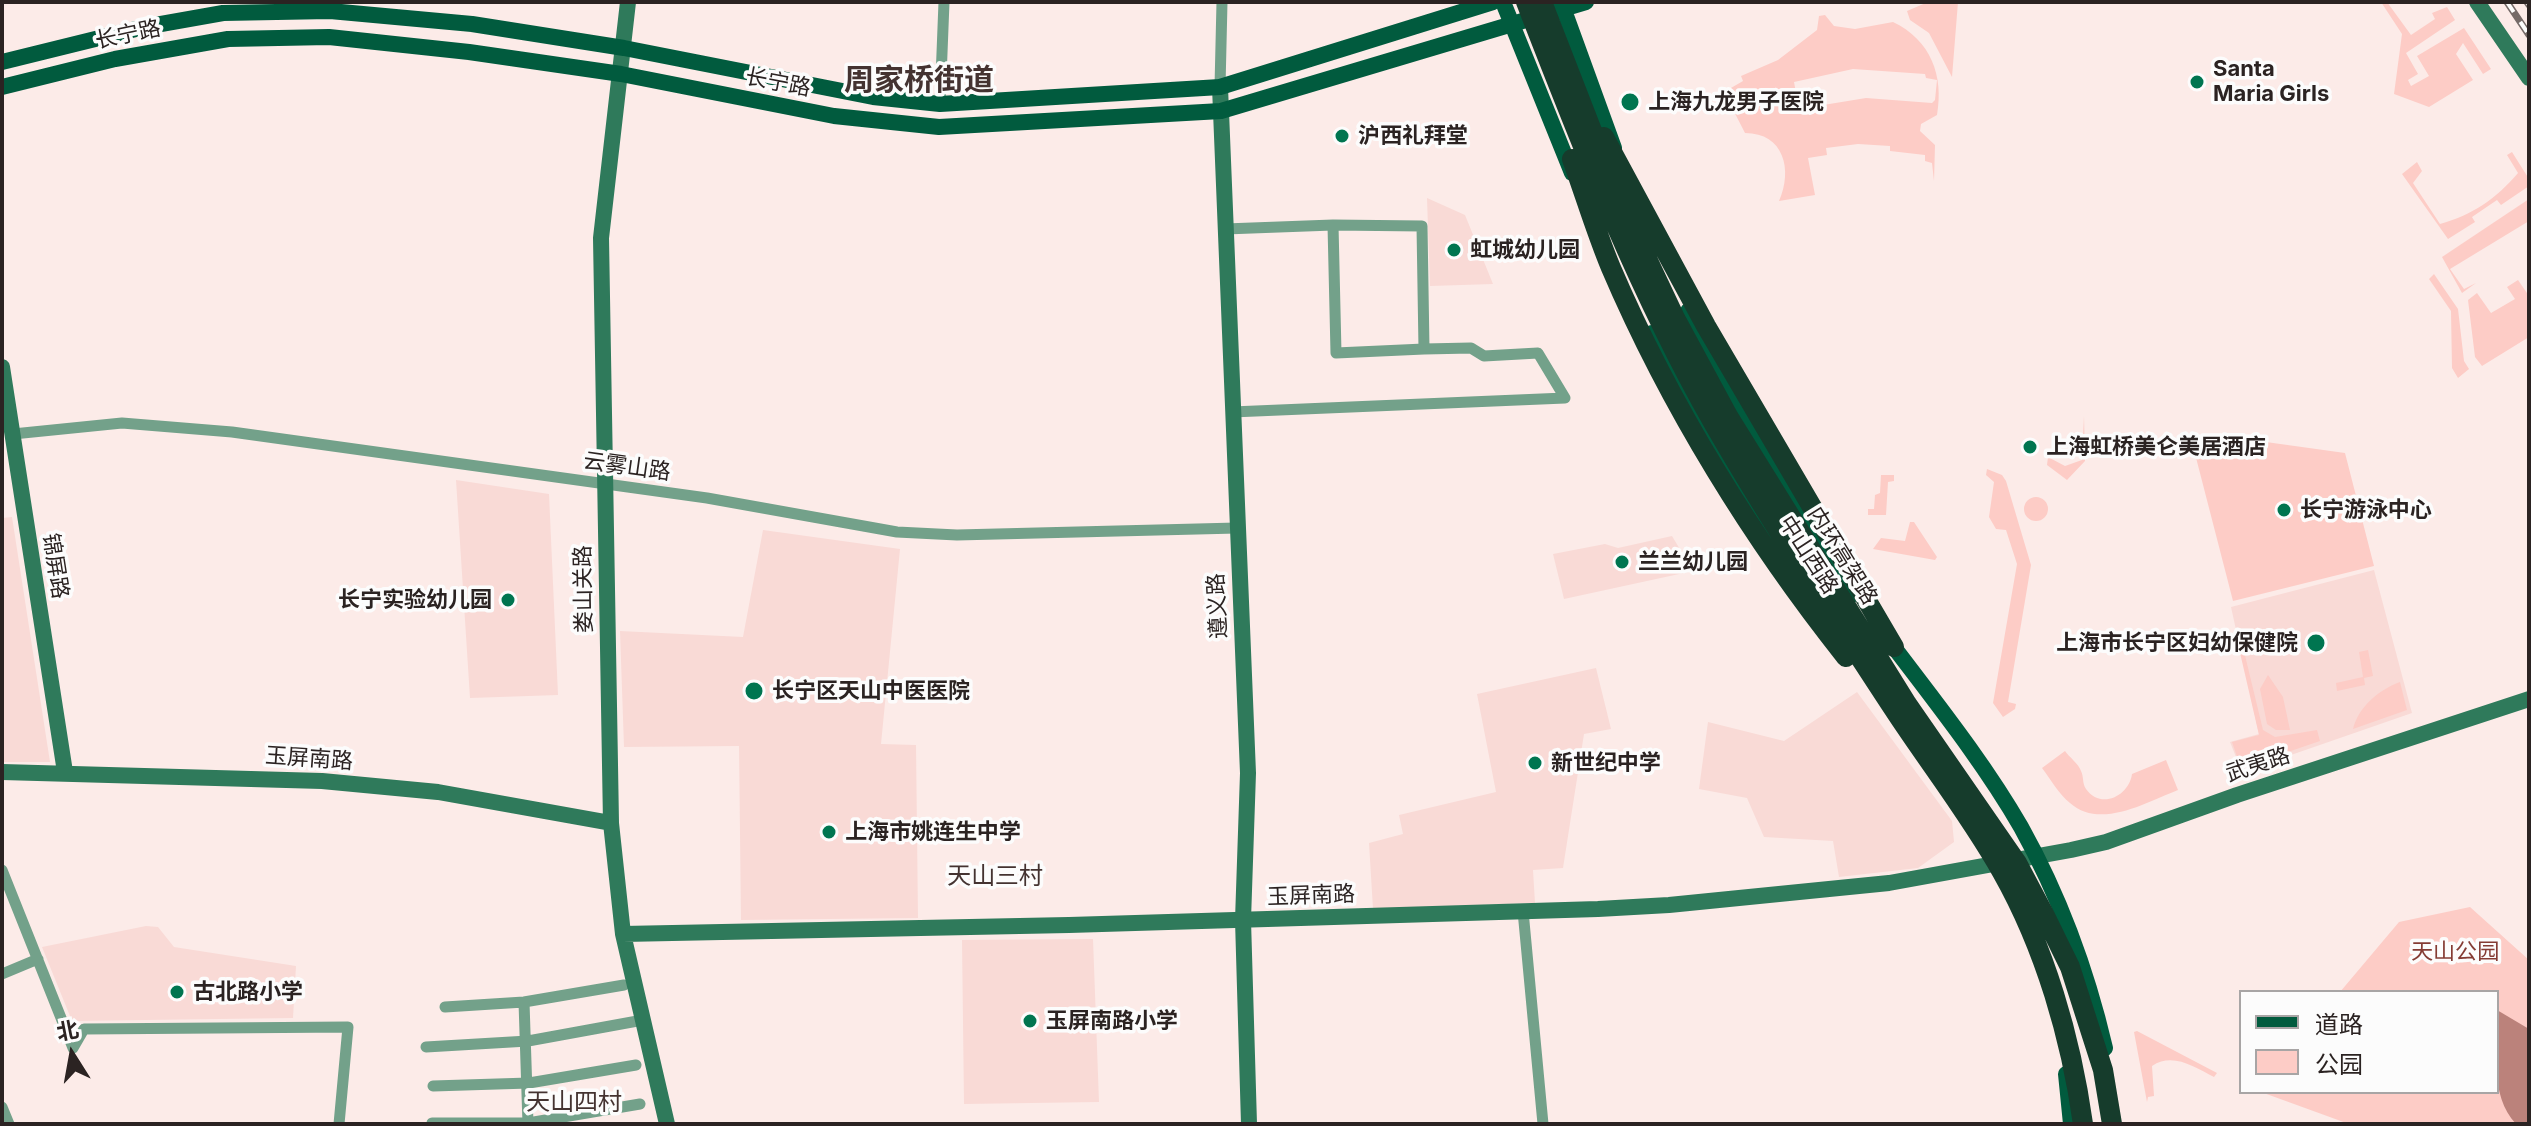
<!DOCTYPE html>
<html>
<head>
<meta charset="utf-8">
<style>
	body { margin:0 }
	#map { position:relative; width:2531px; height:1126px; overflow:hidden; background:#fcebe8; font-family:Inter,"Noto Sans SC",sans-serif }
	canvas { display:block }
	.frame { position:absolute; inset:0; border:4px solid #2b2322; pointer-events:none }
	.legend { position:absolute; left:2239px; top:990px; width:260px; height:104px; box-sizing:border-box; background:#fcfcfc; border:2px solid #a8a5a5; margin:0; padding:10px 14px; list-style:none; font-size:24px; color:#2b2322 }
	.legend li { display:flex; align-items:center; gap:16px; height:40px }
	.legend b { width:40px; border:2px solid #a8a5a5 }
	.north { position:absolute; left:32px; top:1014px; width:80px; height:80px; -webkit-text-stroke:6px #fcfcfc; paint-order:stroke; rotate:349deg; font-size:22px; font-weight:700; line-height:32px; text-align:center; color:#2b2322 }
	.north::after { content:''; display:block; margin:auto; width:28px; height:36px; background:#2b2322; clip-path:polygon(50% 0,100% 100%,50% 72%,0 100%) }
</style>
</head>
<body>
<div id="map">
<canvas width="2531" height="1126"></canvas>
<div class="frame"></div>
<ul class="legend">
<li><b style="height:10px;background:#015b3e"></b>道路</li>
<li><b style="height:22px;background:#fdccc6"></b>公园</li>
</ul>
<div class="north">北</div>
</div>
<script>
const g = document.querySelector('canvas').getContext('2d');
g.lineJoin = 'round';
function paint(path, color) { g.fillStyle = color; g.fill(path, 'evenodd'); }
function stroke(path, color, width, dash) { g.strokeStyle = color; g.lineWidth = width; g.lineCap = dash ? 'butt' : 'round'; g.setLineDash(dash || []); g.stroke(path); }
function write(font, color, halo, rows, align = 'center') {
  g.font = font + ' Inter,"Noto Sans SC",sans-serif'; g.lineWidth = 7; g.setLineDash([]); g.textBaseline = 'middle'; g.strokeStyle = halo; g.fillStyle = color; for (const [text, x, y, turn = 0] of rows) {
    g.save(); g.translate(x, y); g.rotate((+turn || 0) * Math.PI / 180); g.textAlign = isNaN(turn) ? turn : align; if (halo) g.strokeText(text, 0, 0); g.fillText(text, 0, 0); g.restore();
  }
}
const built = new Path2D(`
	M1427,198l38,17 28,69 -63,2z
	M456,480l93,14 9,201 -88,3z
	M12,517l38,245h-48v-244z
	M763,530l137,19 -19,195 35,1 2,173 -177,2 -2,-174 -115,1 -4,-116 123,6z
	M1672,536l21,35 -129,28 -11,-45 52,-10 13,4z
	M2374,570l38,143 -170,59 -12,-30 29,-8 -28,-127z
	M1596,668l15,61 -27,5 -21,134 -30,2 2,33 -162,6 -4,-66 34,-9 -4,-19 97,-23 -19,-98z
	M1857,692l95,129 2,21 -36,26 -79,9 -6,-36 -69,-4 -17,-39 -48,-9 9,-67 76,19z
	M146,926l12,1 16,20 122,19 -3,52 -221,3 -30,-74z
	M1093,939l6,163 -135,2 -2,-164z`);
const green = new Path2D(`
	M1928,2h30l-6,75 -23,-44 -19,-13 -3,-9z
	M2381,2h6l24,33 24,-16 -3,-6 15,-6 8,13 -49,33 12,21 -10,6 3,6 18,-10 -12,-20 47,-28 27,41 -8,5 -20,-31 -7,11 17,26 -44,27 -35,-13 8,-60z
	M1825,15l9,11 21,3 38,-7c38,18 51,54 44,93l-16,9 -1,7 15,14 -1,36 -2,-18 -7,-2v-6l-35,-4v-5l-32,-2 -32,4 1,7 -19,3 7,37 -36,6c14,-31 5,-68 -34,-68l-21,-41 19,-11 -2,-5 37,-16 39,-30 2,-14zM1853,69l72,5 1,4 11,2 -2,20 -3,3 -66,-5 -67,11 -5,-27z
	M2512,152l17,27v7l-28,19 -4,-5 -25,17 3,5 -27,17 -46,-65 15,-12 5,9 -9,12 27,41c32,-9 56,-25 78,-51l-11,-18z
	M2529,199v22l-79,48 14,20 12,-6 -14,10 -20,-36z
	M2434,274l24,35 6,52 5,8 -11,9 -6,-10 -1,-57 -22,-32z
	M2518,280l11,16v41l-47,29 -7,-9 -7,-57 9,-7 14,20 24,-14 -8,-12z
	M2084,416l1,45 -18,19 -20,-15 1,-8 17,9 17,-6z
	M2230,437l115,16 29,113 -141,35 -40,-155z
	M1987,469l15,6 4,6 25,84 -23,137 8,2 -1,5 -12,8 -10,-14 24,-139 -11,-34 -10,-1 -7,-12 5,-35 -8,-7z
	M1881,475h13v6l-6,1 -2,33h-18v-6h6l1,-14 5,-2z
	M2024 509a12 12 0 1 1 24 0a12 12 0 1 1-24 0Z
	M1910,522h4l23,35 -2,3 -62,-11 8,-11 24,3z
	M2242,643l21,87 12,7 42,-7 3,11 -79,27 -9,-26 27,-7 -21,-91z
	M2368,650l5,26 -9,2 1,7 -28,6 -1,-8 27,-6 -4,-25z
	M2268,675l15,22 7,33h-14l-9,-6 -7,-35z
	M2400,682l7,28 -54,19c6,-23 26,-39 47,-47z
	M2065,751c4,6 14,13 16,20 3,6 1,12 5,18 15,21 43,7 46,-15l34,-14 12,30c-31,12 -78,40 -108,13 -11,-9 -19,-23 -28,-35z
	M2470,907l59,53v164h-180l-88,-32h236v-100h-157l59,-70z
	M2137,1031l80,42 -3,4c-20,-10 -41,-25 -62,-11l2,30 -6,1 -1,5 -13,-70z`);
const water = new Path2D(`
	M2497,1010l32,19v95h-13c-27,-29 -19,-77 -19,-114z`);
const street = new Path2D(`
	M1220,87l2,-85
	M940,104l4,-102
	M1225,229l108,-4 3,128 88,-4
	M1232,412l333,-14 -27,-45 -54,3 -13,-8 -47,1 -2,-123 -89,-1
	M13,434l109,-11 110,9 475,66 190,34 60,3 280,-7
	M2,870l71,178
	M1523,911l20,213
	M2,974l36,-15
	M524,1002l4,122
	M445,1007l79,-5 100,-17
	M426,1047l102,-6 115,-21
	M73,1048l11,-19 264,-2 -9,97
	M433,1086l96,-3 107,-18
	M2,1107l7,17
	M432,1123h96l112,-19`);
const secondary = new Path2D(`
	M628,2l-27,236 10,585 12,111 44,190
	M2477,2l52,76
	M1220,87l28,686 -5,147 6,204
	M2,367l63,405
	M2,772l320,9 116,11 173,31
	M623,934l446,-9 529,-16 71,-4 220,-22 182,-33 35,-8 131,-47 292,-96`);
const primary = new Path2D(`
	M1503,2l69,171
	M1561,2l53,146
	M2,62l142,-35 79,-14 107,-2 142,13 152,24 249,49 67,7 280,-17 273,-85
	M2,87l113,-28 113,-20 101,-2 140,15 152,22 213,42 105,11 282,-16 365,-109
	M1688,311l20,45 128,214 18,24
	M1652,333l121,208
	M1887,638c46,61 96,123 134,189 39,70 66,144 84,221
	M2066,1074l5,50`);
const highway = new Path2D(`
	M1526,2c56,144 111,287 188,422 56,97 118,191 179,284 36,55 77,107 109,164 43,76 69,166 81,252
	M1542,2l75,193 58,123 53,98 179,288 110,159 27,51 26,53 33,103 9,54
	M1604,137l102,189 188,321
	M1572,159c13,36 24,73 39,109 59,138 142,272 235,389`);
const rail = new Path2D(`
	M2507,2l22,33
	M2527,2l2,3`);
const markers = [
	[2197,82,8,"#007550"],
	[1630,102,10,"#007550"],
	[1342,136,8,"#007550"],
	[1454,250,8,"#007550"],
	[2030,447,8,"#007550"],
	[2284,510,8,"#007550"],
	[1622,562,8,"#007550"],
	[508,600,8,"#007550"],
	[2316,643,10,"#007550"],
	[754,691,10,"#007550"],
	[1535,763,8,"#007550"],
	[829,832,8,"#007550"],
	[177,992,8,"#007550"],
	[1030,1021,8,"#007550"]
];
const streetNames = [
	["长宁路",128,35,-12],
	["长宁路",778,83,11],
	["云雾山路",627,467,8],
	["中山西路",1808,555,57],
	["内环高架路",1842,556,58],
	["锦屏路",55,566,81],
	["娄山关路",584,589,-91],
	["遵义路",1218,606,-93],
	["玉屏南路",309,759,4],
	["武夷路",2258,765,-18],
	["玉屏南路",1311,896,-2]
];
const poiNames = [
	["Santa",2213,69],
	["Maria Girls",2213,94],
	["上海九龙男子医院",1648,102],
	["沪西礼拜堂",1358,136],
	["虹城幼儿园",1470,250],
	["上海虹桥美仑美居酒店",2046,447],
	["长宁游泳中心",2300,510],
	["兰兰幼儿园",1638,562],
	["长宁实验幼儿园",492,600,"right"],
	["上海市长宁区妇幼保健院",2298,643,"right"],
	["长宁区天山中医医院",772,691],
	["新世纪中学",1551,763],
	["上海市姚连生中学",845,832],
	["古北路小学",193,992],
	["玉屏南路小学",1046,1021]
];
const parkNames = [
	["天山公园",2455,952]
];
const neighbourhoodNames = [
	["天山三村",995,877],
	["天山四村",574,1103]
];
const districtNames = [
	["周家桥街道",919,81]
];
paint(built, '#f9dad6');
paint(green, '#fdccc6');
paint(water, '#bb827b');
stroke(street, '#73a18a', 11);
stroke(secondary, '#2f7a5b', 16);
stroke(primary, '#015b3e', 16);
stroke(highway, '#163c2c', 20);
stroke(rail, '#756a68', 7);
stroke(rail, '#fcfcfc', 4, [12]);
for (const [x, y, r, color] of markers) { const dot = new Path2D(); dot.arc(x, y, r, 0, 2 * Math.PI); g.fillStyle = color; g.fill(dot); stroke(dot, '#fcfcfc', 3); }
write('22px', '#2b2322', '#fcfcfc', streetNames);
write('bold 22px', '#2b2322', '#fcfcfc', poiNames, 'left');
write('22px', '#853c34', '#fcfcfc', parkNames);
write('24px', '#443331', '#fcfcfc', neighbourhoodNames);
write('bold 30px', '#443331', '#fcfcfc', districtNames);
</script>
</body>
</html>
